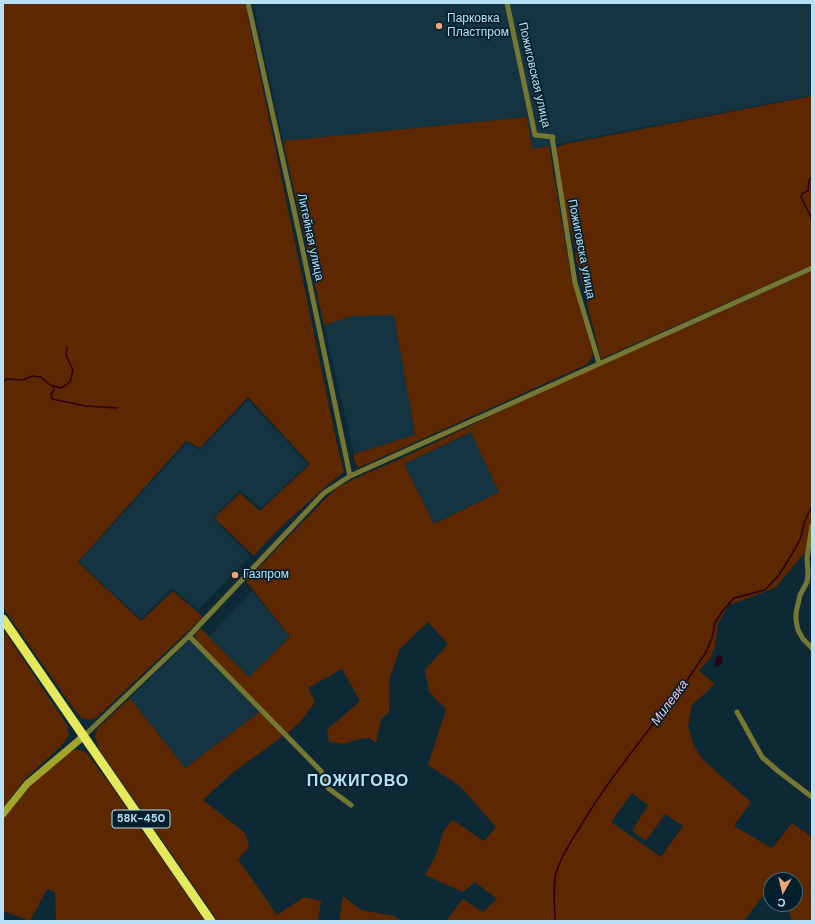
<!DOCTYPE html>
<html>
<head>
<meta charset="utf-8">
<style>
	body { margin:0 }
	#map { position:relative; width:815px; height:924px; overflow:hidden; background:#0d2936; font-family:"DM Sans",sans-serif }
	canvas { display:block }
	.frame { position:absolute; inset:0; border:4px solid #b8e0f5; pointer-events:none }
	.north { position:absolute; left:763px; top:872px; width:40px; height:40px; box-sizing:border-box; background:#031f2b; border:1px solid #4b6c7c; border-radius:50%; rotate:188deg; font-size:11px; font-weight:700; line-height:16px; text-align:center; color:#b8e0f5 }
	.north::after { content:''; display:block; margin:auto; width:14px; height:18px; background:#efa377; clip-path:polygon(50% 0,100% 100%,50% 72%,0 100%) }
</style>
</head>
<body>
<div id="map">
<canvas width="815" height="924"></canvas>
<div class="frame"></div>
<div class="north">С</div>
</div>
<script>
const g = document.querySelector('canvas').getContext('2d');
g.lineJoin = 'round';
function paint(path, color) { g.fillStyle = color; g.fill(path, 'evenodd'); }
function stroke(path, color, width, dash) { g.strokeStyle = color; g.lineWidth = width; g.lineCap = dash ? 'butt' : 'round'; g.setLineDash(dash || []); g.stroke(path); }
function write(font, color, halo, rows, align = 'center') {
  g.font = font + ' "DM Sans",sans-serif'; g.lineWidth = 3.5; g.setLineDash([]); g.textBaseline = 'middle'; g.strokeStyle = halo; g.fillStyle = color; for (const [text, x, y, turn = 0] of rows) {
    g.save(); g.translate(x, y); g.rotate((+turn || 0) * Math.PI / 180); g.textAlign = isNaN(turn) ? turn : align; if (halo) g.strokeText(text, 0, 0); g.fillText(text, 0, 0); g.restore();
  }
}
const built = new Path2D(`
	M253,3h559v92l-280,54 -5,-32 -244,24z
	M394,315l21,120 -61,19 -30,-129 28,-9z
	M248,400l60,64 -47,44 -21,-18 -28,28 38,38 -52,54 -26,-22 -31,31 -62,-57 108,-119 13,7z
	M472,432l27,60 -65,32 -30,-60z
	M252,591l38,46 -41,40 -40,-40z
	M189,640l72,71 -76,57 -55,-70z`);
const green = new Path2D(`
	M3,3h242l92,441 7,28c-12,8 -22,18 -33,28 -20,18 -40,35 -57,56l-40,-38 26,-25 20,18 50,-47 -62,-67 -48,51 -14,-7 -108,121 63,59 32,-30 30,26 -107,101c-13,4 -14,1 -22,-9l-71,-101z
	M812,96v169l-211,94 -25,-99c0,-14 -2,-24 -9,-37l-12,-75 10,-4z
	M527,117l5,32 17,-3 22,131 22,77 -5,10 -230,104 -4,-8v-6l61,-19 -21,-120 -42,1 -28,9 -41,-184z
	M812,271v264l-4,14 -33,39 -46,17 -11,18 -3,23 -4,11 -12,14 16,13 -23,21 -4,22 6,19 9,14 48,42 -17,24 38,22 20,-25 20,14v84h-20l-6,-17h9v-24h-24v12l-4,-2 -23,31h-298l17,-22 20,13 14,-13 -22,-17 -12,10 -38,-17 11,-20 8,-25 9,-10 31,21 12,-14 -36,-41 -32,-21 18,-56 -17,-17 -4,-22 23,-26 -20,-22 -28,27 -10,28 -1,35 -8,7 -5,24 -7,-5 -11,1 -14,5 -15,-2 -2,-12 33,-29 -18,-32 -34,19 7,14 -15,20 -13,12 -90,-92 -2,-7 6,-7 6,7 42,42 41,-40 -44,-56 79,-82 12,-11 15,-8 50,-22 230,-109 58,-23zM471,432l28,60 -65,32 -30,-60zM632,793l16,12 -16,26 14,10 19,-27 18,12 -22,31 -50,-35z
	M3,629l64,96 2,10 -6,9 -39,36 -21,28z
	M130,698l55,70 76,-57 22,25 -52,38 -28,26 42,33 4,14 -11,12 39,56 27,-18 17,4 -3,20h-100l-119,-172 -4,-13 3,-8z
	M77,749l10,4 25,34 93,134h-149l-1,-29 -8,-3 -17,32 -27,-10v-92l29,-35 36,-31z
	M343,896l18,14 33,6 8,5h-63z`);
const water = new Path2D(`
	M717,655l5,1 1,6 -2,3 -5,2c-3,-3 0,-8 1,-12z`);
const stream = new Path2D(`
	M812,177l-3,3 -1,11 -5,2 -2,4 11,22
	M3,382l3,-3 16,1 11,-4 8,1 9,8 11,3 9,-6 3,-12 -7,-15 1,-8
	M53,386l1,4 -3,4 1,5 34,7 31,2
	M555,921c0,-16 -3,-36 2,-51 5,-16 15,-30 23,-43 26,-44 59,-84 89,-124l11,-12 26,-39 6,-14 3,-15 6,-10 13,-15 31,-8 14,-15 16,-26 6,-12 3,-14 8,-17`);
const street = new Path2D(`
	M248,3l53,239 49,234
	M507,3l28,132 18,2
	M552,137l23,146 24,80
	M812,526l-5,32 1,16 -1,8 -7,13 -4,18v7l2,10 5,9 9,9
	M189,636l124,127 8,8 7,17 23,17
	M737,712l25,45 16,14 34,26
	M84,736l105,-100 135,-143 26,-17 462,-208`);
const secondary = new Path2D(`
	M3,814l24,-30 57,-48`);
const highway = new Path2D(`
	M3,619l208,302`);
const markers = [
	[439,26,4,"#efa377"],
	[235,575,4,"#efa377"]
];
const shields = [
	[141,819,58]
];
const shieldNames = [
	["58К-450",141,819]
];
const poiNames = [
	["Парковка",447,19],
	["Пластпром",447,33],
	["Газпром",243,575]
];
const streetNames = [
	["Пожиговская улица",534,75,77],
	["Литейная улица",310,237,78],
	["Пожиговска улица",581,249,79]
];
const waterNames = [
	["Милевка",670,703,-54]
];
const districtNames = [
	["ПОЖИГОВО",358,782]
];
paint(built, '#143442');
paint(green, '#5d2700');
paint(water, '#2a0017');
stroke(stream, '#2a0017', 1.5);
stroke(street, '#757732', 5);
stroke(secondary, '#a2a52c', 7);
stroke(highway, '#e4e85a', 9);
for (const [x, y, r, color] of markers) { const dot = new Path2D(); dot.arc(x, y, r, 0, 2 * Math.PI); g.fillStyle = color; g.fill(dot); stroke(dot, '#031f2b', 1.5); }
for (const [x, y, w] of shields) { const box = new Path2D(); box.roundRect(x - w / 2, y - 9, w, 18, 3); g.fillStyle = '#031f2b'; g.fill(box); stroke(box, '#b8e0f5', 1); }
write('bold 11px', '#b8e0f5', null, shieldNames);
write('12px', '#b8e0f5', '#031f2b', poiNames, 'left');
write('12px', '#b8e0f5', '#031f2b', streetNames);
write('italic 13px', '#fcc5dd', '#031f2b', waterNames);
g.letterSpacing = '1px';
write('bold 16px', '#b8e0f5', '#031f2b', districtNames);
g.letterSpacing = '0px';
</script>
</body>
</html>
